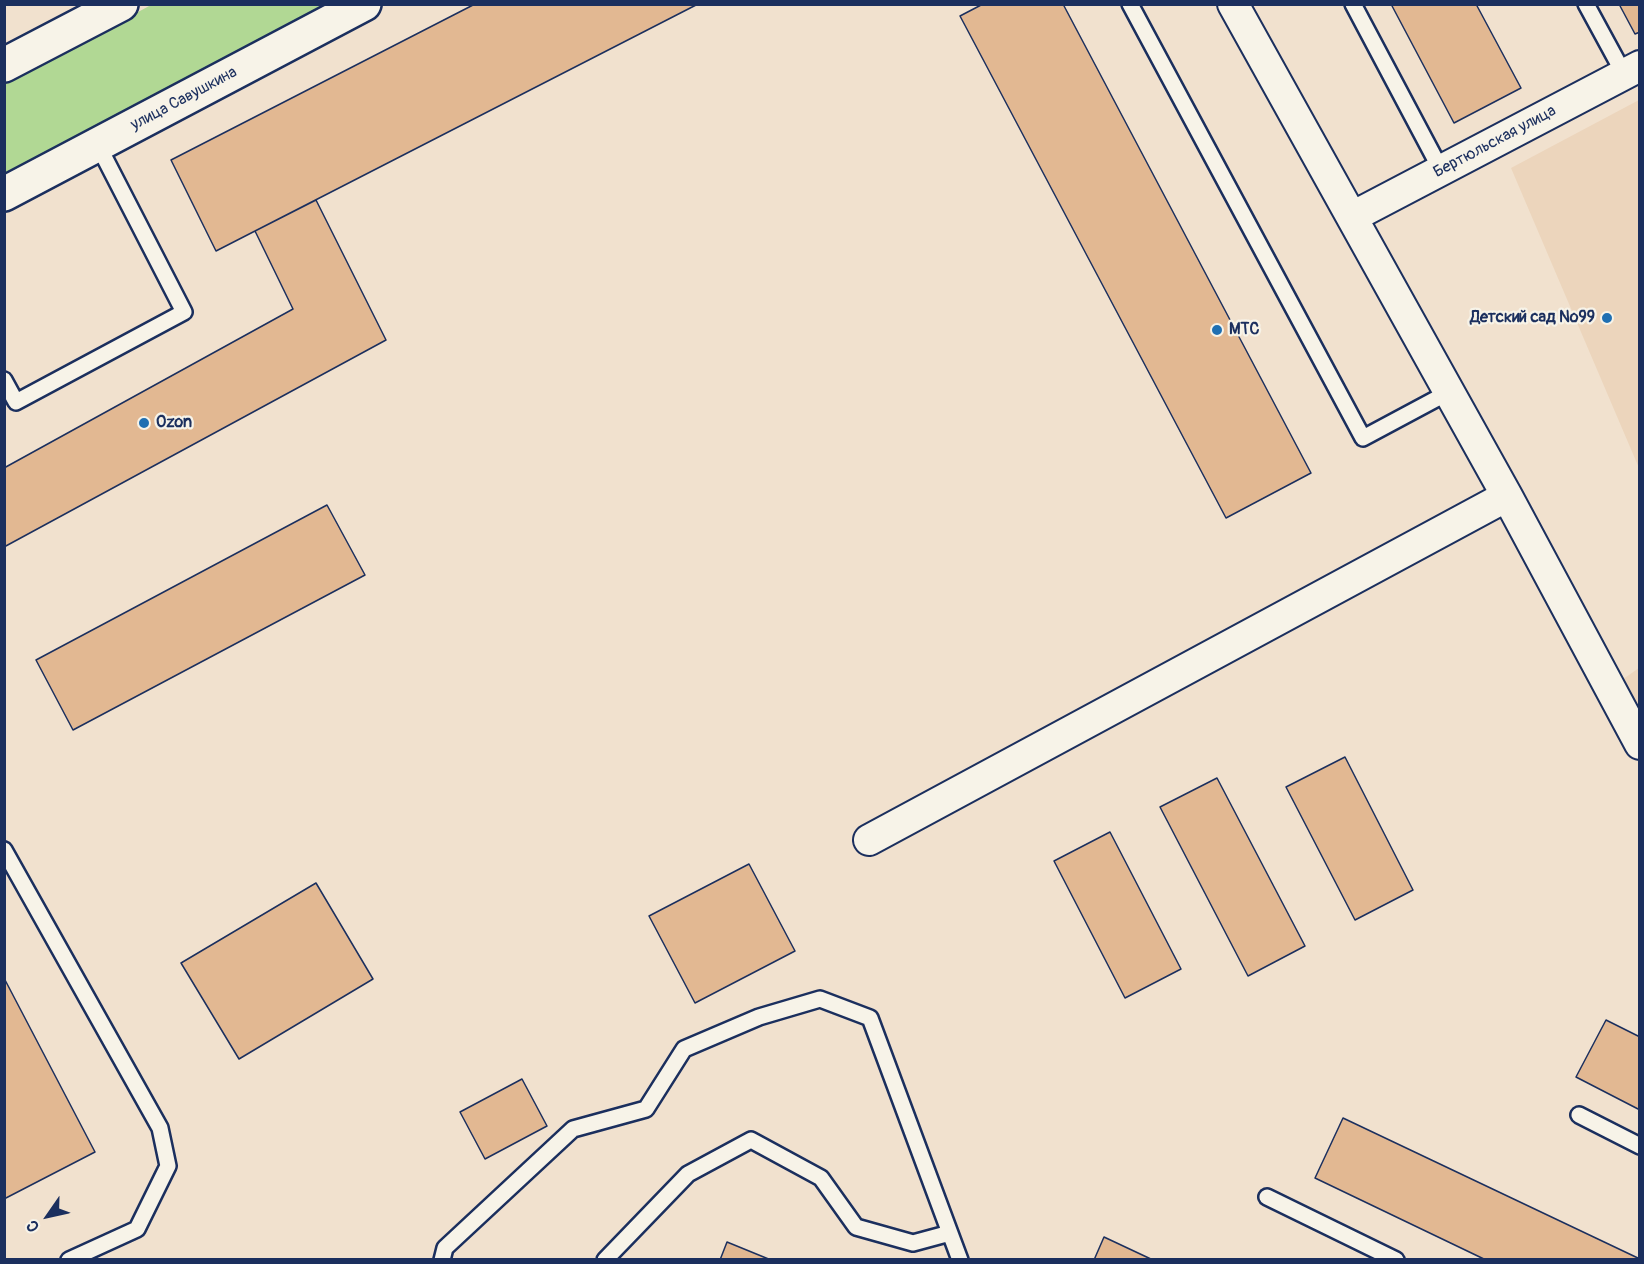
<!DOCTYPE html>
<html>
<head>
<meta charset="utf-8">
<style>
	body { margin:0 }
	#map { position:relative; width:1644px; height:1264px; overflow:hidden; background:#f1e1ce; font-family:Pangolin,sans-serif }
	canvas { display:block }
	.frame { position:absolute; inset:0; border:6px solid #1b2f5e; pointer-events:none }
	.north { position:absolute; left:18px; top:1186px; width:60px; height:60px; -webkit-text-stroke:4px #f7f3e8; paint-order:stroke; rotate:236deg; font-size:16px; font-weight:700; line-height:24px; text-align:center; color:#1b2f5e }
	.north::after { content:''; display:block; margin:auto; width:21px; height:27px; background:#1b2f5e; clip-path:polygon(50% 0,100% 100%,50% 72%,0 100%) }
</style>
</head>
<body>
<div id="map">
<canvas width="1644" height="1264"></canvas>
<div class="frame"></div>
<div class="north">С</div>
</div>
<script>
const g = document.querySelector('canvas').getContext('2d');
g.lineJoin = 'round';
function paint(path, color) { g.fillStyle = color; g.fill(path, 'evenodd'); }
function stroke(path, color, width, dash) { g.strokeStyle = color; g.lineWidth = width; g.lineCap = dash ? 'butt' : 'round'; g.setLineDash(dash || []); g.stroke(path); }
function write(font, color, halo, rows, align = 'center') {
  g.font = font + ' Pangolin,sans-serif'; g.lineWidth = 4.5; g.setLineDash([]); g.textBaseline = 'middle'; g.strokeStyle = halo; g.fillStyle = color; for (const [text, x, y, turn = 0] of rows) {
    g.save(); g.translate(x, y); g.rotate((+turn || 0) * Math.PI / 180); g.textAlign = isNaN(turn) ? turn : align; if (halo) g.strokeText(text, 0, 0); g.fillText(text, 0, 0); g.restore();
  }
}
const built = new Path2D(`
	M1639,100v368l-128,-300z
	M1639,668v54l-23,-38z`);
const green = new Path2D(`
	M151,5h206l-352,184v-105z`);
const building = new Path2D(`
	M475,4h223l-482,247 -45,-91z
	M983,4h80l248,469 -85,45 -266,-502z
	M1391,4h85l45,84 -67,35z
	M1619,4h21v28l-5,2z
	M316,200l70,140 -382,207v-79l289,-159 -38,-78z
	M327,505l38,70 -292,155 -37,-70z
	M1345,757l68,133 -58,30 -69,-133z
	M1217,778l88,168 -57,30 -88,-169z
	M1110,832l71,137 -56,29 -71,-137z
	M749,864l46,87 -100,52 -46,-87z
	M316,883l57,96 -134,80 -58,-96z
	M4,978l91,174 -91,47z
	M1606,1020l34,17v73l-64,-33z
	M522,1079l25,47 -62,33 -25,-47z
	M1343,1118l297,141v1h-154l-171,-82z
	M1104,1237l49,23h-59z
	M727,1242l44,18h-51z`);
const lane = new Path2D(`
	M1130,4l233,434 86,-46
	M1353,4l88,166
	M1586,4l38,70
	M4,380l12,22 168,-90 -86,-167
	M4,850l156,278 8,38 -31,63 -68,31
	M1579,1115l61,31
	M1267,1197l129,63
	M442,1260l3,-12 128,-119 73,-20 38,-60 75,-32 61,-18 50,19 90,242
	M605,1260l83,-86 63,-34 70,38 35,49 57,16 37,-10`);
const street = new Path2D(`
	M1233,4l274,492 133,248
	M1352,217l288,-151
	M869,840l638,-344`);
const highway = new Path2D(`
	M4,65l117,-61
	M4,194l360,-190`);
const markers = [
	[1607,318,6,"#1f6fb2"],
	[1217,330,6,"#1f6fb2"],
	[144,423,6,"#1f6fb2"]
];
const streetNames = [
	["улица Савушкина",184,99,-28],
	["Бертюльская улица",1495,142,-28]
];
const poiNames = [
	["Детский сад №99",1595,318,"right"],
	["МТС",1229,330],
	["Ozon",156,423]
];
paint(built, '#ecd5bc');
paint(green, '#b1d894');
paint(building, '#e2b892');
stroke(building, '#1b2f5e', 1.5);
stroke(lane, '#1b2f5e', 20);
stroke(street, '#1b2f5e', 34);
stroke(highway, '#1b2f5e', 38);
stroke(lane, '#f7f3e8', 15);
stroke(street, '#f7f3e8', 30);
stroke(highway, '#f7f3e8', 33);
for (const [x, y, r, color] of markers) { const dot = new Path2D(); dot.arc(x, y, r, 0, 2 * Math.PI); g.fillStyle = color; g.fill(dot); stroke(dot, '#f7f3e8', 2); }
write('16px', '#1b2f5e', '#f7f3e8', streetNames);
write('bold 16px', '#1b2f5e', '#f7f3e8', poiNames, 'left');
</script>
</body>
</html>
